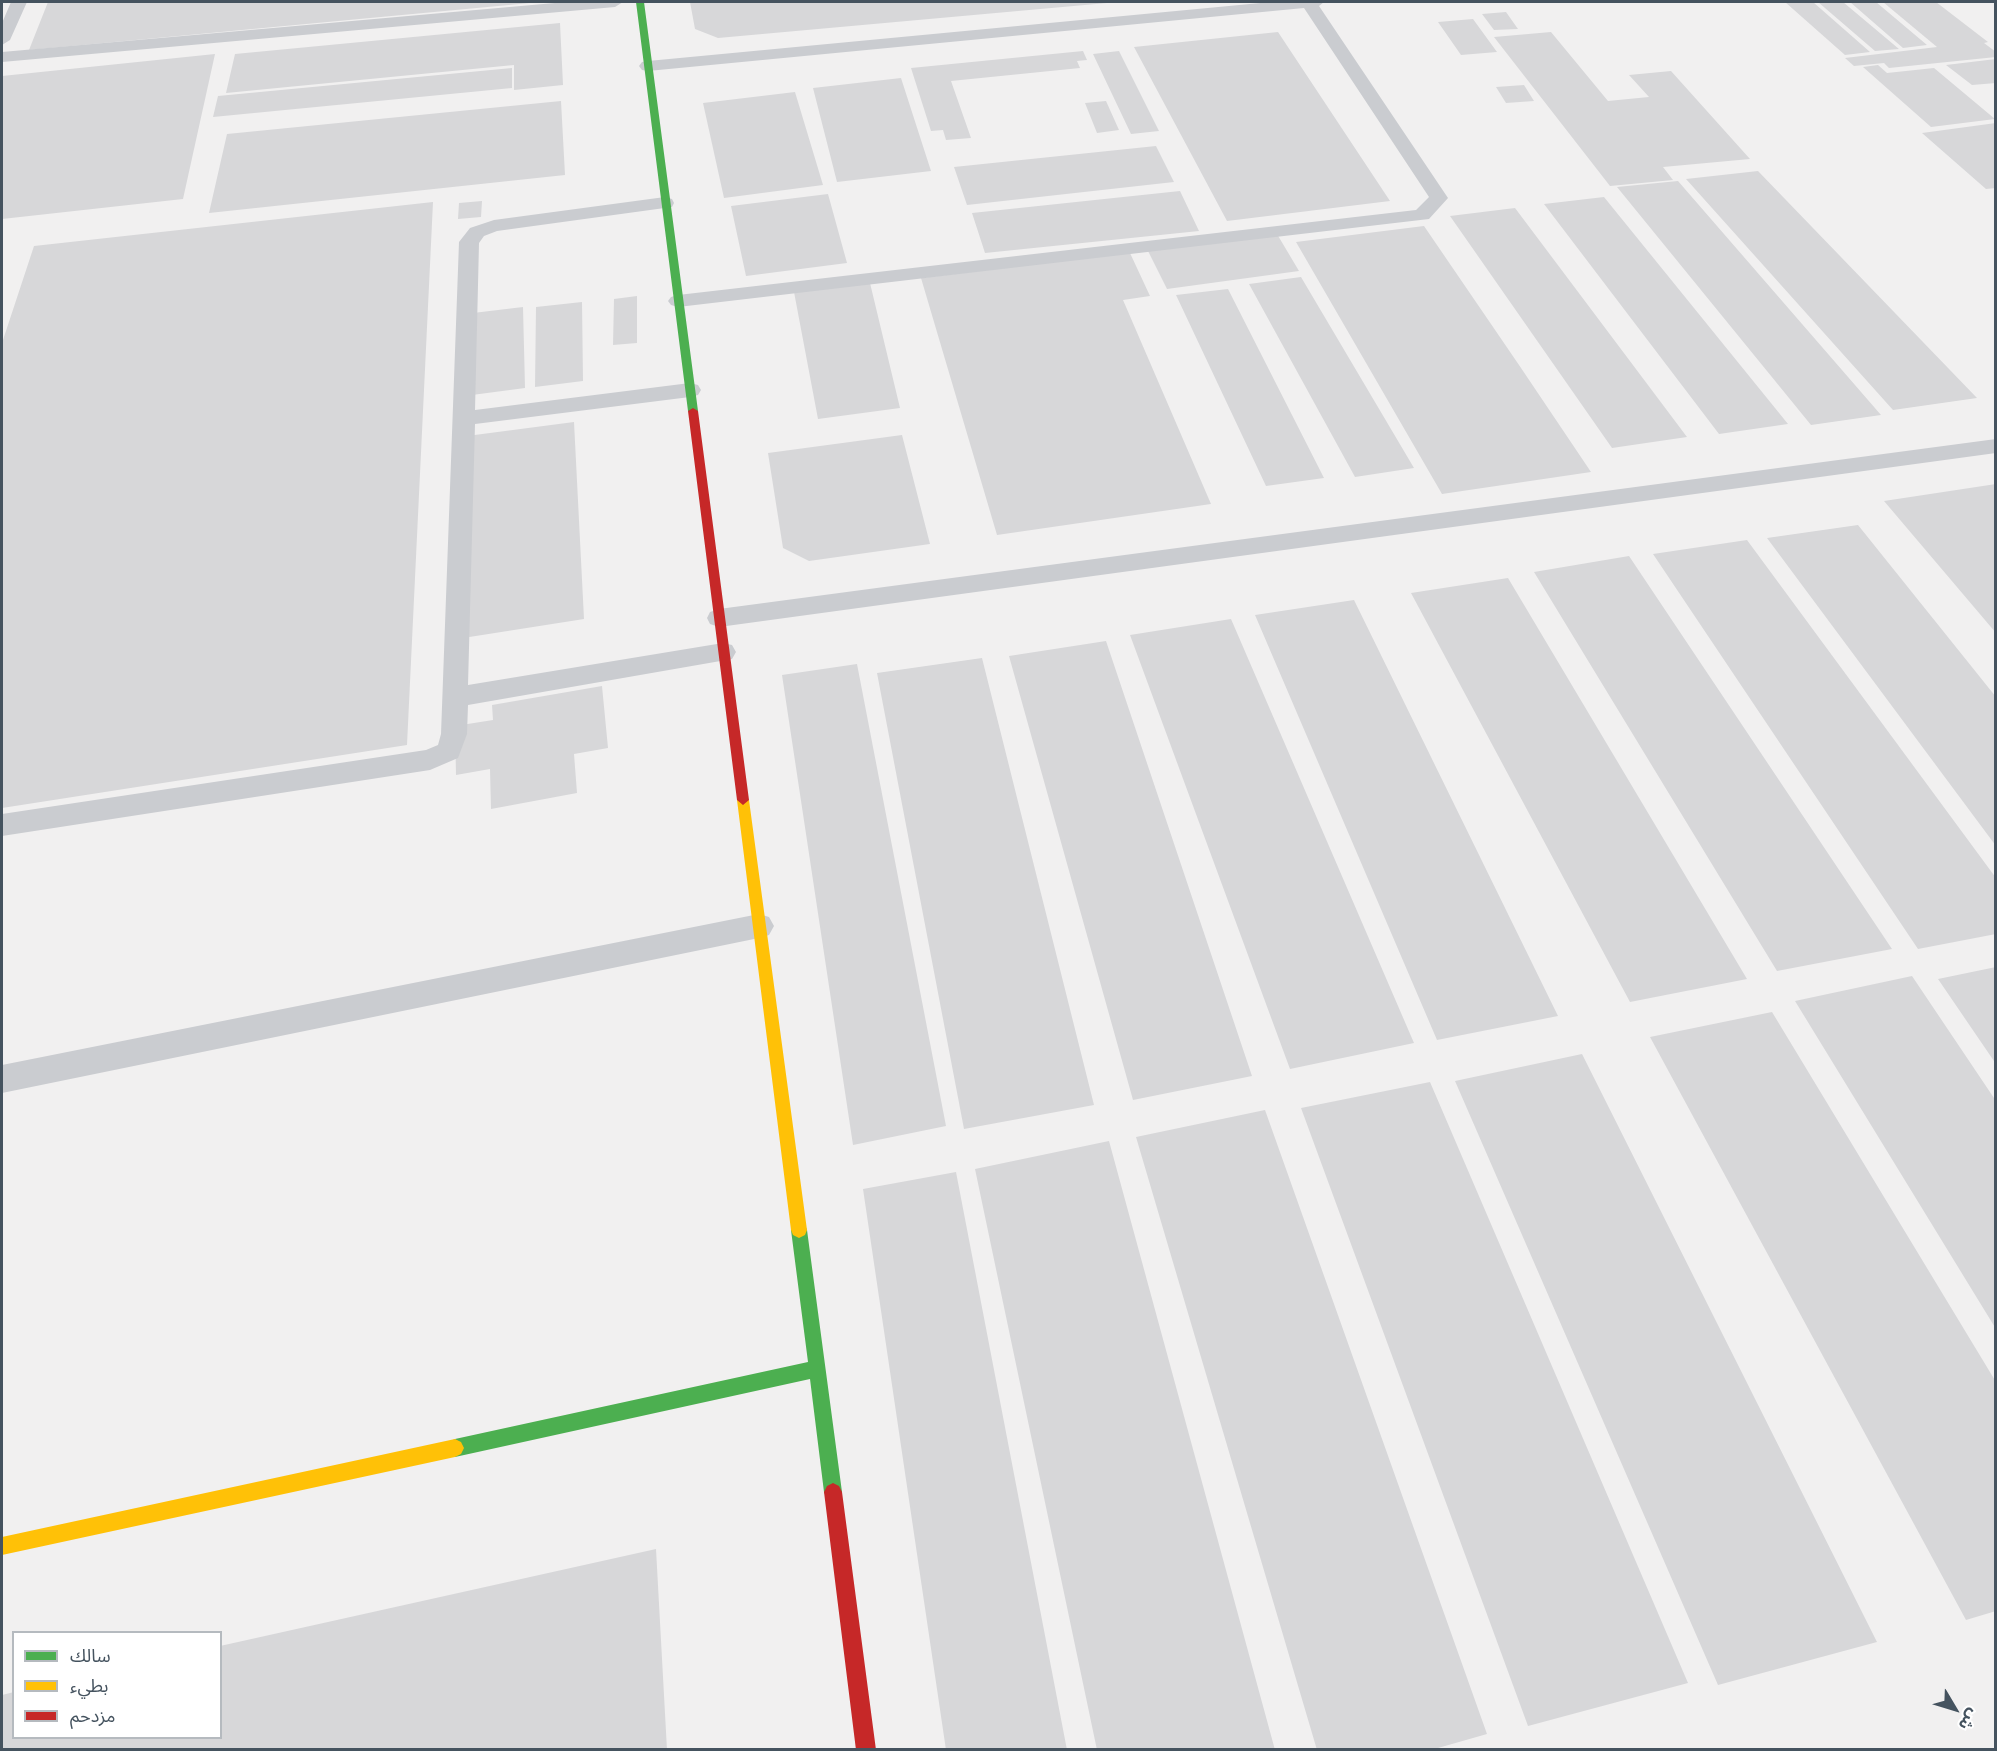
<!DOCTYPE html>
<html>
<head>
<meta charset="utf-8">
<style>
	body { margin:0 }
	#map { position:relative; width:1997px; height:1751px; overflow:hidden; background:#f1f0f0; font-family:Barlow,"Noto Sans Arabic",sans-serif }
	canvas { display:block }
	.frame { position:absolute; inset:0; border:3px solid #45535f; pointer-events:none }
	.legend { position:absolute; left:12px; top:1631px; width:210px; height:108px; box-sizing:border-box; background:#fff; border:2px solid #b5babf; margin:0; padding:8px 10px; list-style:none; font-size:18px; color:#45535f }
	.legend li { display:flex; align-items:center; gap:12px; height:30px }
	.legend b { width:30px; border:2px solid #b5babf }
	.north { position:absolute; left:1925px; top:1679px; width:60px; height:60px; -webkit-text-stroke:4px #fff; paint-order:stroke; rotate:128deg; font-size:16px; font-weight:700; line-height:24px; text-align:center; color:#45535f }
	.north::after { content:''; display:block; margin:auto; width:21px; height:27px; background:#45535f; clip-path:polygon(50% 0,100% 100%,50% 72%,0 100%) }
</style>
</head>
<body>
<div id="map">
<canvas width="1997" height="1751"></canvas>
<div class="frame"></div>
<ul class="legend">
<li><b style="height:8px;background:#4caf50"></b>سالك</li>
<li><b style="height:8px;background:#ffc107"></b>بطيء</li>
<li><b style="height:8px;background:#c62828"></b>مزدحم</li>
</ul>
<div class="north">ش</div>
</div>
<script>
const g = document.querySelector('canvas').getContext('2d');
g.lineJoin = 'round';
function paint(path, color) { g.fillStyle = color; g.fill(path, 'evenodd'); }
const building = new Path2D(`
	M48,2h482v1l-501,47z
	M690,2h417v1l-389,35 -23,-9z
	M1785,2h28l57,50 -25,3z
	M1818,2h25l56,47 -24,2z
	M1850,2h26l51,43 -24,3z
	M1883,2h53l52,40 -4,1 12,9v5l-107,11 -5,-5 -30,3 -9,-8 92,-11z
	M1506,12l12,17 -24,1 -12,-16z
	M1473,19l24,33 -36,3 -23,-33z
	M560,23l3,62 -49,5v-25l-288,28 9,-39z
	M1278,32l112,169 -163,20 -93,-174z
	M1551,32l57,69 41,-4 -20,-22 42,-4 79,88 -87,8 10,13 -63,6 -116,-149z
	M1083,51l4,9 -10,1 3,7 -129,13 20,57 -25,2 -3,-10 -12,1 -20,-63z
	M1119,51l40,80 -28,3 -38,-80z
	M215,54l-32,145 -181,20v-143z
	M1996,59v24l-24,2 -26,-20z
	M1878,65l9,8 47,-5 61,51 -64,8 -68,-60z
	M512,68v20l-299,29 5,-21z
	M901,78l30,93 -94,11 -24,-94z
	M1524,85l10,16 -28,2 -10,-16z
	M795,92l28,93 -99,13 -21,-95z
	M561,101l4,74 -356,38 18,-79z
	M1106,101l13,29 -22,3 -12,-30z
	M1996,123v65l-10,1 -64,-56z
	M1156,146l18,36 -207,23 -13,-38z
	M1758,171l219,227 -84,12 -207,-231z
	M1678,181l203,234 -70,10 -194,-238z
	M1180,191l19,40 -214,22 -13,-40z
	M828,194l19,69 -101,13 -15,-70z
	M1604,197l184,227 -69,10 -175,-230z
	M482,201l-1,16 -23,2 1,-16z
	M433,202l-26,543 -405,63v-465l32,-97z
	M1515,208l172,229 -75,11 -162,-232z
	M1424,226l95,139 72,107 -149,22 -146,-252z
	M1277,234l22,37 -132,18 -19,-38z
	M1130,253l20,43 -27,4 88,204 -214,31 -76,-257z
	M1301,277l113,191 -59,9 -106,-193z
	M870,283l30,125 -82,11 -24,-127z
	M1228,289l96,189 -58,8 -90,-191z
	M637,296v47l-24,2 1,-46z
	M582,302l1,79 -48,6 1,-80z
	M523,307l2,81 -53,7 1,-82z
	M574,422l10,197 -121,19 4,-202z
	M902,435l28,109 -121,17 -26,-13 -15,-95z
	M1996,484v149l-112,-132z
	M1858,525l138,172v149l-229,-308z
	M1747,540l249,338v56l-78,15 -265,-395z
	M1629,556l263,393 -115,22 -243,-399z
	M1508,578l239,401 -117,23 -219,-409z
	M1354,600l204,416 -121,24 -182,-425z
	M1231,619l183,424 -124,26 -160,-434z
	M1106,641l146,435 -119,24 -124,-444z
	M982,658l112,447 -130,24 -87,-456z
	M857,664l89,462 -93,19 -71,-470z
	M602,686l6,62 -34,6 3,39 -86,16 -1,-40 -34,6 -1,-49 38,-6 -1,-15z
	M1996,967v97l-58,-85z
	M1912,976l84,125v228l-201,-328z
	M1772,1012l224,370v229l-30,9 -316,-583z
	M1582,1054l295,588 -159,43 -263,-604z
	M1430,1082l258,601 -160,43 -227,-618z
	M1265,1110l222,624 -56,16h-114l-181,-613z
	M1109,1141l166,609h-178l-122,-581z
	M956,1172l111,578h-121l-83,-561z
	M656,1549l11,201h-665v-55l12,-3v46h206v-92z`);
const lane = new Path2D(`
	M11,2h16l-17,38 -8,5v-22z
	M566,2h57l-8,5 -613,55v-10z
	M1271,2h53l-5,4 129,192 -19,21 -751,88 -7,-2 -3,-4 3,-4 7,-2 738,-85 13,-13 -125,-189 -656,63 -6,-1 -3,-4 3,-4 6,-1z
	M665,197l7,2 2,4 -2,4 -175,24 -13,5 -5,7 -4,167 215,-27 8,2 3,5 -3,5 -8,2 -215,27 -7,261 255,-42 9,2 4,7 -4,7 -264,46 -1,29 -9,24 -28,12 -428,66v-22l424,-64 12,-5 3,-11 18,-492 11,-14 24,-8z
	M1996,439v14l-1277,174 -9,-3 -3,-6 3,-6 9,-3z
	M759,914l10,3 5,9 -5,9 -10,3 -757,155v-28z`);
const fast = new Path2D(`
	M636,2h8l54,409 -5,3 -5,-3z
	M799,1222l6,3 2,5 35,262 -3,6 -6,3 -6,-3 -3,-6 -14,-113 -355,78 -6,-3 -3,-6 3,-6 6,-3 353,-77 -17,-132 2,-5z`);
const slow = new Path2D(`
	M743,795l6,5 58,430 -2,5 -6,3 -6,-3 -2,-5 -54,-430z
	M455,1439l6,3 3,6 -3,6 -6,3 -453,98v-18z`);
const jam = new Path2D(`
	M693,408l5,3 51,389 -6,5 -6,-5 -49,-389z
	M833,1483l6,3 3,6 34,258h-20l-32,-258 3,-6z`);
paint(building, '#d7d7d9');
paint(lane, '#caccd0');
paint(fast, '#4caf50');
paint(slow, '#ffc107');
paint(jam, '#c62828');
</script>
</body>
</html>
